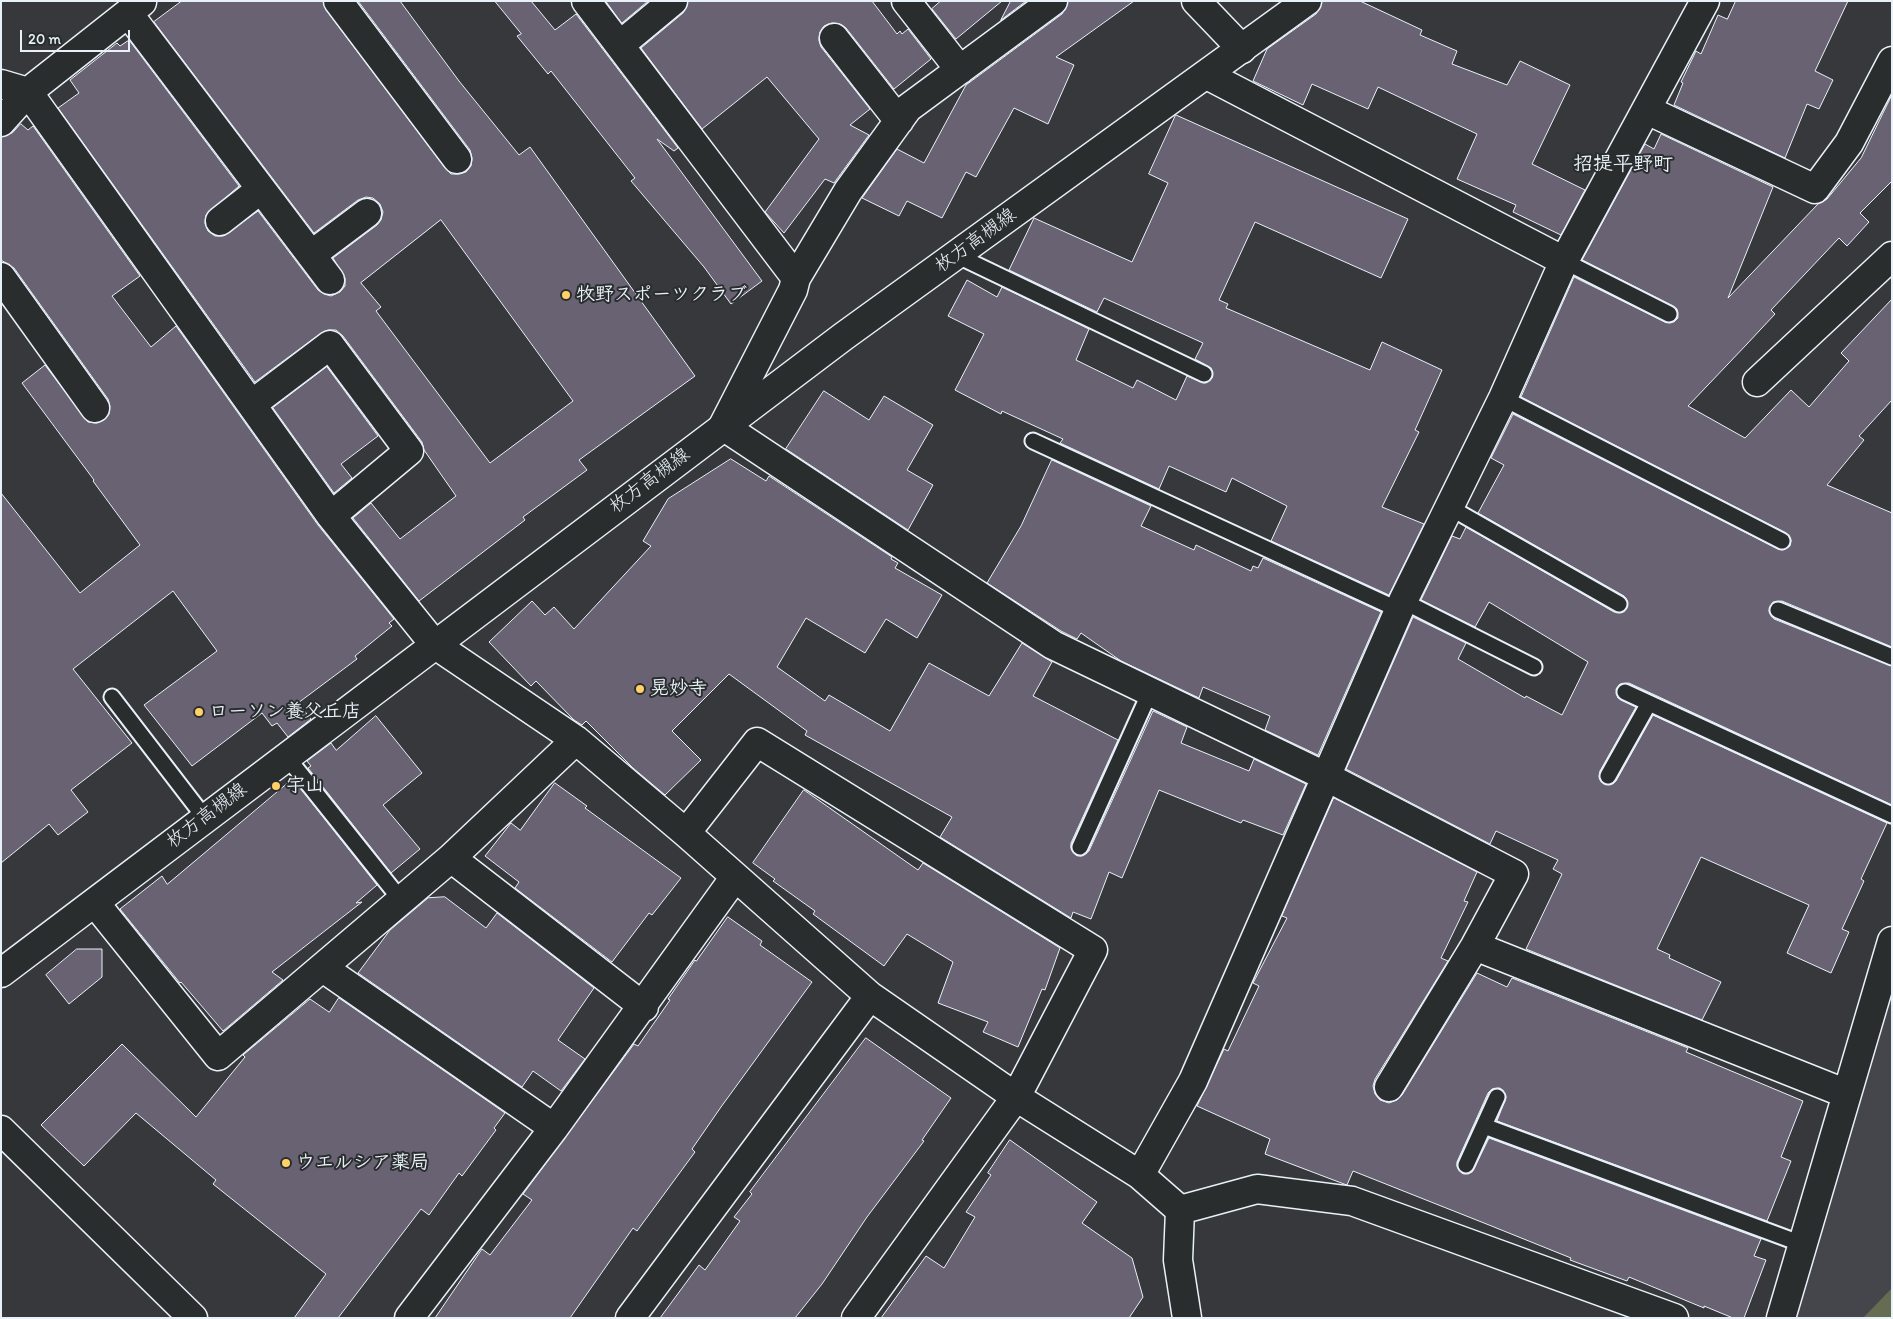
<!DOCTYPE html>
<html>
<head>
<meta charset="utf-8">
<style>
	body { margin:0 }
	#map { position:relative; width:1893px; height:1319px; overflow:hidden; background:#36383c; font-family:Itim,sans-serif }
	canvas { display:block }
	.frame { position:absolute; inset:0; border:2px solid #e8f1f8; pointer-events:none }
	.scale { position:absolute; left:20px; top:30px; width:110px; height:22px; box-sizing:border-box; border:2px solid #e8f1f8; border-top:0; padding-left:6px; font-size:15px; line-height:18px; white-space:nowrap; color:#e8f1f8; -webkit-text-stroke:4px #2a2d2e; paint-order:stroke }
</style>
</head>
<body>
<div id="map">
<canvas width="1893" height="1319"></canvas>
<div class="frame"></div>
<div class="scale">20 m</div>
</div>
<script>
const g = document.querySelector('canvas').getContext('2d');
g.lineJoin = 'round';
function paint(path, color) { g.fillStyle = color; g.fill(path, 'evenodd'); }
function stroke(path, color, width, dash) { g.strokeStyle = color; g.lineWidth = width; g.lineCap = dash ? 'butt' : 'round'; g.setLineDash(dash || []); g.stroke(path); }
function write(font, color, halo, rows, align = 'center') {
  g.font = font + ' Itim,"Klee One",sans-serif'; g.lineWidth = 4; g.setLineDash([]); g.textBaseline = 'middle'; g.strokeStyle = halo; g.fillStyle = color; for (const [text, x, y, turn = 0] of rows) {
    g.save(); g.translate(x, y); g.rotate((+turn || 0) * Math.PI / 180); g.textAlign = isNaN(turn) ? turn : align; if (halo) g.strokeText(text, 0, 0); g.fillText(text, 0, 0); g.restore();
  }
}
const built = new Path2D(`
	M1892,941v377h-111z`);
const green = new Path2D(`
	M1892,1288v30h-29z`);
const building = new Path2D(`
	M182,1h141l3,9 119,158 6,6h8l7,-2 5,-6 1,-8 -2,-8 -112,-149h42l59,80 60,74 11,-8 165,229 -116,84 8,10 -64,47 2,3 -106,81 -66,-83 18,-15 29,36 56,-43 -32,-46 -2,-8 -79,-106 -7,-6h-8l-7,3 -66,49 -197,-274 21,-15 -9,-13 47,-37 3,3 9,-6 110,146 -33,29 -1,8 3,8 7,5h8l35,-25 60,79 6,4 7,2 9,-4 5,-6v-8l-12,-20 44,-33 4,-5 2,-8 -3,-8 -7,-6 -7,-1 -8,3 -44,33 -160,-211zM441,220l132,181 -83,62 -114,-152 5,-4 -20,-24z
	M495,1h36l24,29 21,-16 102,134 -4,3 -17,-12 105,142 -31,23 -27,-37 -73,-86 4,-3 -84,-107 -3,3 -31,-38 4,-2z
	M606,1h42l-26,22z
	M688,1h184l25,33 3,-3 2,3 6,-5 23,30 -37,30 -48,-61 -6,-4 -8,-1 -8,3 -4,6 -1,8 2,7 49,62 -20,16 19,10 -35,48 -9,-4 -41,54 -19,-21 54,-73 -52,-62 -65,52 -61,-81 42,-35z
	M941,1h61l-46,38 -24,-30z
	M1011,1h15l-25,19z
	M1068,1h66l-78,56 18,8 -26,59 -34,-16 -38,69 -10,-5 -24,46 -35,-17 -8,15 -37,-18 35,-49 27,14 42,-78 96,-71z
	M1322,1h38l62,29 -2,5 37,16 -5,13 55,21 13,-24 50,24 -38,79 53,26 -24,45 -48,-23 3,-7 -59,-26 20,-45 -99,-47 -10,22 -56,-25 -9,21 -50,-24 14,-32 49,-35z
	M1736,1h112l-33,70 18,9 -14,29 -12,-5 -22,54 -111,-53 9,-22 -2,-1 15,-31 5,3 17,-39 9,4z
	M1892,95v86l-32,32 9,9 -22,24 -8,-8 -68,72 4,4 -28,30 -59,62 57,32 46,-48 18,17 40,-46 -8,-8 51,-54v101l-33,36 5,4 -37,45 65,28v134l-110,-46 -9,1 -4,9 5,8 118,47v139l-263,-122 -9,1 -4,5 2,9 18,9 -36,64v9l4,4h8l4,-3 37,-66 234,108 -26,56 3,2 -22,48 7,3 -18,41 -44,-20 22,-48 -108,-48 -44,92 13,6 -1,3 52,24 -19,38 -176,-71 36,-75 -9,-5 5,-9 -62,-29 -6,13 -144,-75 67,-152 53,26 -8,16 67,39 1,-2 36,19 26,-53 -99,-60 -14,25 -54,-27 31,-64 8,3 6,-12 148,85h9l4,-4v-8l-3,-4 -146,-83 26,-48 -13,-7 22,-44 265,135 5,1 7,-4 1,-6 -5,-7 -265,-136 53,-120 91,45h9l4,-4 -1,-9 -4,-3 -91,-46 63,-116 9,5 7,-15 112,53 -45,111 90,-94 9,-5 34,-41z
	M1176,115l232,104 -27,59 -126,-56 -36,78 9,4 -2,4 144,62 12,-28 60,28 -27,60 4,2 -37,75 42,17 -35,71 -118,-54 16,-35 -55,-28 -6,14 -57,-26 -10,23 -99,-46 3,-4 -61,-28 -1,3 -46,-24 29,-56 -36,-18 19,-36 30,17 5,-10 87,42 -13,31 57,28 4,-8 39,20 11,-24 17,7 8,-5 -1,-10 -16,-9 8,-16 -99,-45 -7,14 -88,-42 25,-52 98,44 36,-79 -19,-9z
	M21,124l7,6 5,-4 107,150 -28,20 39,51 25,-21 142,199 76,94 -5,4 3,3 -37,30 2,3 -59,44 13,16 -23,18 -11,-14 -5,3 -10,-13 -70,53 -48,-61 73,-54 -44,-60 -100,78 59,74 -61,47 17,22 -30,23 -9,-11 -48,39v-370l79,100 60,-48 -47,-64 1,-1 -72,-97 23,-18 43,57 9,1 7,-3 5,-6 1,-8 -2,-7 -94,-131 -13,-8v-123l11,-4z
	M327,367l51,69 -37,28 11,14 -18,15 -61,-85z
	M824,391l45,29 15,-24 49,29 -26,45 26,15 -25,45 -122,-81z
	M731,459l35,22 3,-5 123,81 -1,2 7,4 -3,5 47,27 -25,43 -31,-19 -21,34 -59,-35 -29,49 48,34 4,-6 61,36 39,-68 60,33 33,-53 30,19 -19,34 85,44 -47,103v5l5,7 5,1 8,-5 64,-140 34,16 -6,16 68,28 5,-12 52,25 -23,51 -40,-15 -2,3 -82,-33 -37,88 -13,-6 -18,47 -18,-7 -2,6 -131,-81 12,-20 -147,-82 2,-4 -78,-57 -57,57 29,29 -36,35 -32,-27 -47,-47 -4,4 -8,-5 -38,-39 -5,5 -42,-44 43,-41 13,14 9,-8 20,22 77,-83 -8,-5 25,-42z
	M1052,460l99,46 -10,20 53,24 2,-5 55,26 2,-5 5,2 5,-10 118,54 -63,143 -53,-25 5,-14 -67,-29 -4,11 -78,-37 -40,-28 -4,6 -16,-8 -74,-48 34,-57z
	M376,716l46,57 -39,32 37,44 -29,24 -83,-105 3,-2 -4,-5 24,-18 5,7z
	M293,779l84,106 -21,18 6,-1 -90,70 11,8 -60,51 -42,-49 -1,1 -60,-74 42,-33 5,8z
	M555,783l32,23 -2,2 96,70 -29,37 -3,-2 -37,49 -97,-74 4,-6 -34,-26 26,-33 9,7z
	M804,790l114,80 5,-7 137,85 -15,42 -3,-1 -24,58 -35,-15 5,-10 -50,-19 15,-41 -46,-28 -23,32 -71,-52 2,-3 -42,-30 2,-2 -22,-16z
	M1334,798l143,74 -13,29 4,1 -27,56 7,3 -73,118 -2,7 2,8 5,6 9,3 8,-3 5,-5 75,-122 30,14 5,-9 176,70 -2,4 117,49 -22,56 10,4 -24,60 -270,-100 9,-24 -6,-9 -8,1 -4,4 -31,69v4l5,7 10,-1 17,-34 272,101 -7,17 12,4 -22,58h-11l-29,-12v2l-75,-31 -2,4 -57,-21 1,-2 -82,-33 -136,-54 -6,14 -3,-1 -79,-30 5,-15 -73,-33 27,-57 4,2 31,-65 -6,-3 34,-65 -5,-2z
	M445,897l41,31 11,-15 97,75 -36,52 27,19 -24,32 -28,-20 -11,16 -164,-114 32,-43 38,-32z
	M728,917l34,24 -2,4 52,37 -91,125 -29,42 3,3 -58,79 -4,-3 -63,90h-135l47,-69 8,6 42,-55 -9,-6 111,-150 4,2 32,-46 -2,-1 27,-39 1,1z
	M77,949h25v28l-33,27 -23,-29z
	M339,998l166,115 -11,15 2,2 -34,46 -3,-3 -30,42 -8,-6 -83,109h-44l32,-44 -113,-90 3,-4 -80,-67 -52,53 -43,-41 81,-81 74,73 49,-60 -2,-2 67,-56 19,13z
	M866,1038l85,60 -29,42 2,1 -57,76 -45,67 -27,34h-135l39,-53 6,5 35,-49 -6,-4 18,-23 -2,-2z
	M1010,1140l87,62 -15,21 50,35 11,39 -14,21h-248l45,-62 18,12 31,-51 -9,-5 25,-37 -3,-2z`);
const service = new Path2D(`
	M956,255l248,119
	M1564,261l105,53
	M1503,398l279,143
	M1033,441l366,169
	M1449,507l170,97
	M1403,601l131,66
	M1778,610l114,47
	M1625,692l267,123
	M112,697l93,121
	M286,756l115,144
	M1608,776l41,-73
	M1080,847l70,-155
	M1484,1126l318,118
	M1466,1165l31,-68`);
const minor = new Path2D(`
	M338,1l119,158
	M586,1l210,277
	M906,1l54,69
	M1053,1l-145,107 -60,83 -52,87 -3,12 -70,136 330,219 272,131 189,98 -39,72 -86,141
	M1196,1l46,48
	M128,13l202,267
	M834,38l65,83
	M620,45l53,-44
	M1207,75l357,186
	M1,84l27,8 303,424 103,128 142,96 110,93 184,163 146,101 124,78 40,35 77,-21 95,12 322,117
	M1647,110l168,79 34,-46 43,-82
	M1,122l27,-30 114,-90
	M220,221l41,-32
	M311,255l56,-42
	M1,277l94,131
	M1757,382l135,-126
	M252,404l78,-59 79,106 -78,65
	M686,833l71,-91 336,208 -77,147 -160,221
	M451,858l193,149
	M95,903l123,153 233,-198 125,-118
	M1475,946l372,148
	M323,968l231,160
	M1,1130l192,188
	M1140,1175l53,-94 210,-480 100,-203 61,-137 141,-260
	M1180,1210l-2,50 9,58
	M409,1318l145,-190 181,-251
	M630,1318l240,-322
	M1781,1318l111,-377`);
const primary = new Path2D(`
	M1,973l843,-637 463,-335`);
const markers = [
	[566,295,5,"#ffd166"],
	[640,689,5,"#ffd166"],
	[199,712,5,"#ffd166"],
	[276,786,5,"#ffd166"],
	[286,1163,5,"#ffd166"]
];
const streetNames = [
	["枚方高槻線",976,241,-36],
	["枚方高槻線",650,481,-37],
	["枚方高槻線",207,816,-37]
];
const poiNames = [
	["牧野スポーツクラブ",576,295],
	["晃妙寺",650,689],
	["ローソン養父丘店",209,712],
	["宇山",286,786],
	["ウエルシア薬局",296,1163]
];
const neighbourhoodNames = [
	["招提平野町",1623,165]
];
paint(built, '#45454c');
paint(green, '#646c52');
paint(building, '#686273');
stroke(building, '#e8f1f8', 1);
stroke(service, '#e8f1f8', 19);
stroke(minor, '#e8f1f8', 31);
stroke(primary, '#e8f1f8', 31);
stroke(service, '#2a2d2e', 15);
stroke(minor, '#2a2d2e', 28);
stroke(primary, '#2a2d2e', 28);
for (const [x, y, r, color] of markers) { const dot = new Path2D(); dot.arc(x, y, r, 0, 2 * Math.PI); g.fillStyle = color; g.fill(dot); stroke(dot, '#2a2d2e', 2); }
write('19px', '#e8f1f8', '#2a2d2e', streetNames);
write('bold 19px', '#e8f1f8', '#2a2d2e', poiNames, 'left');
write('bold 20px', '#e8f1f8', '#2a2d2e', neighbourhoodNames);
</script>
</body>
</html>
